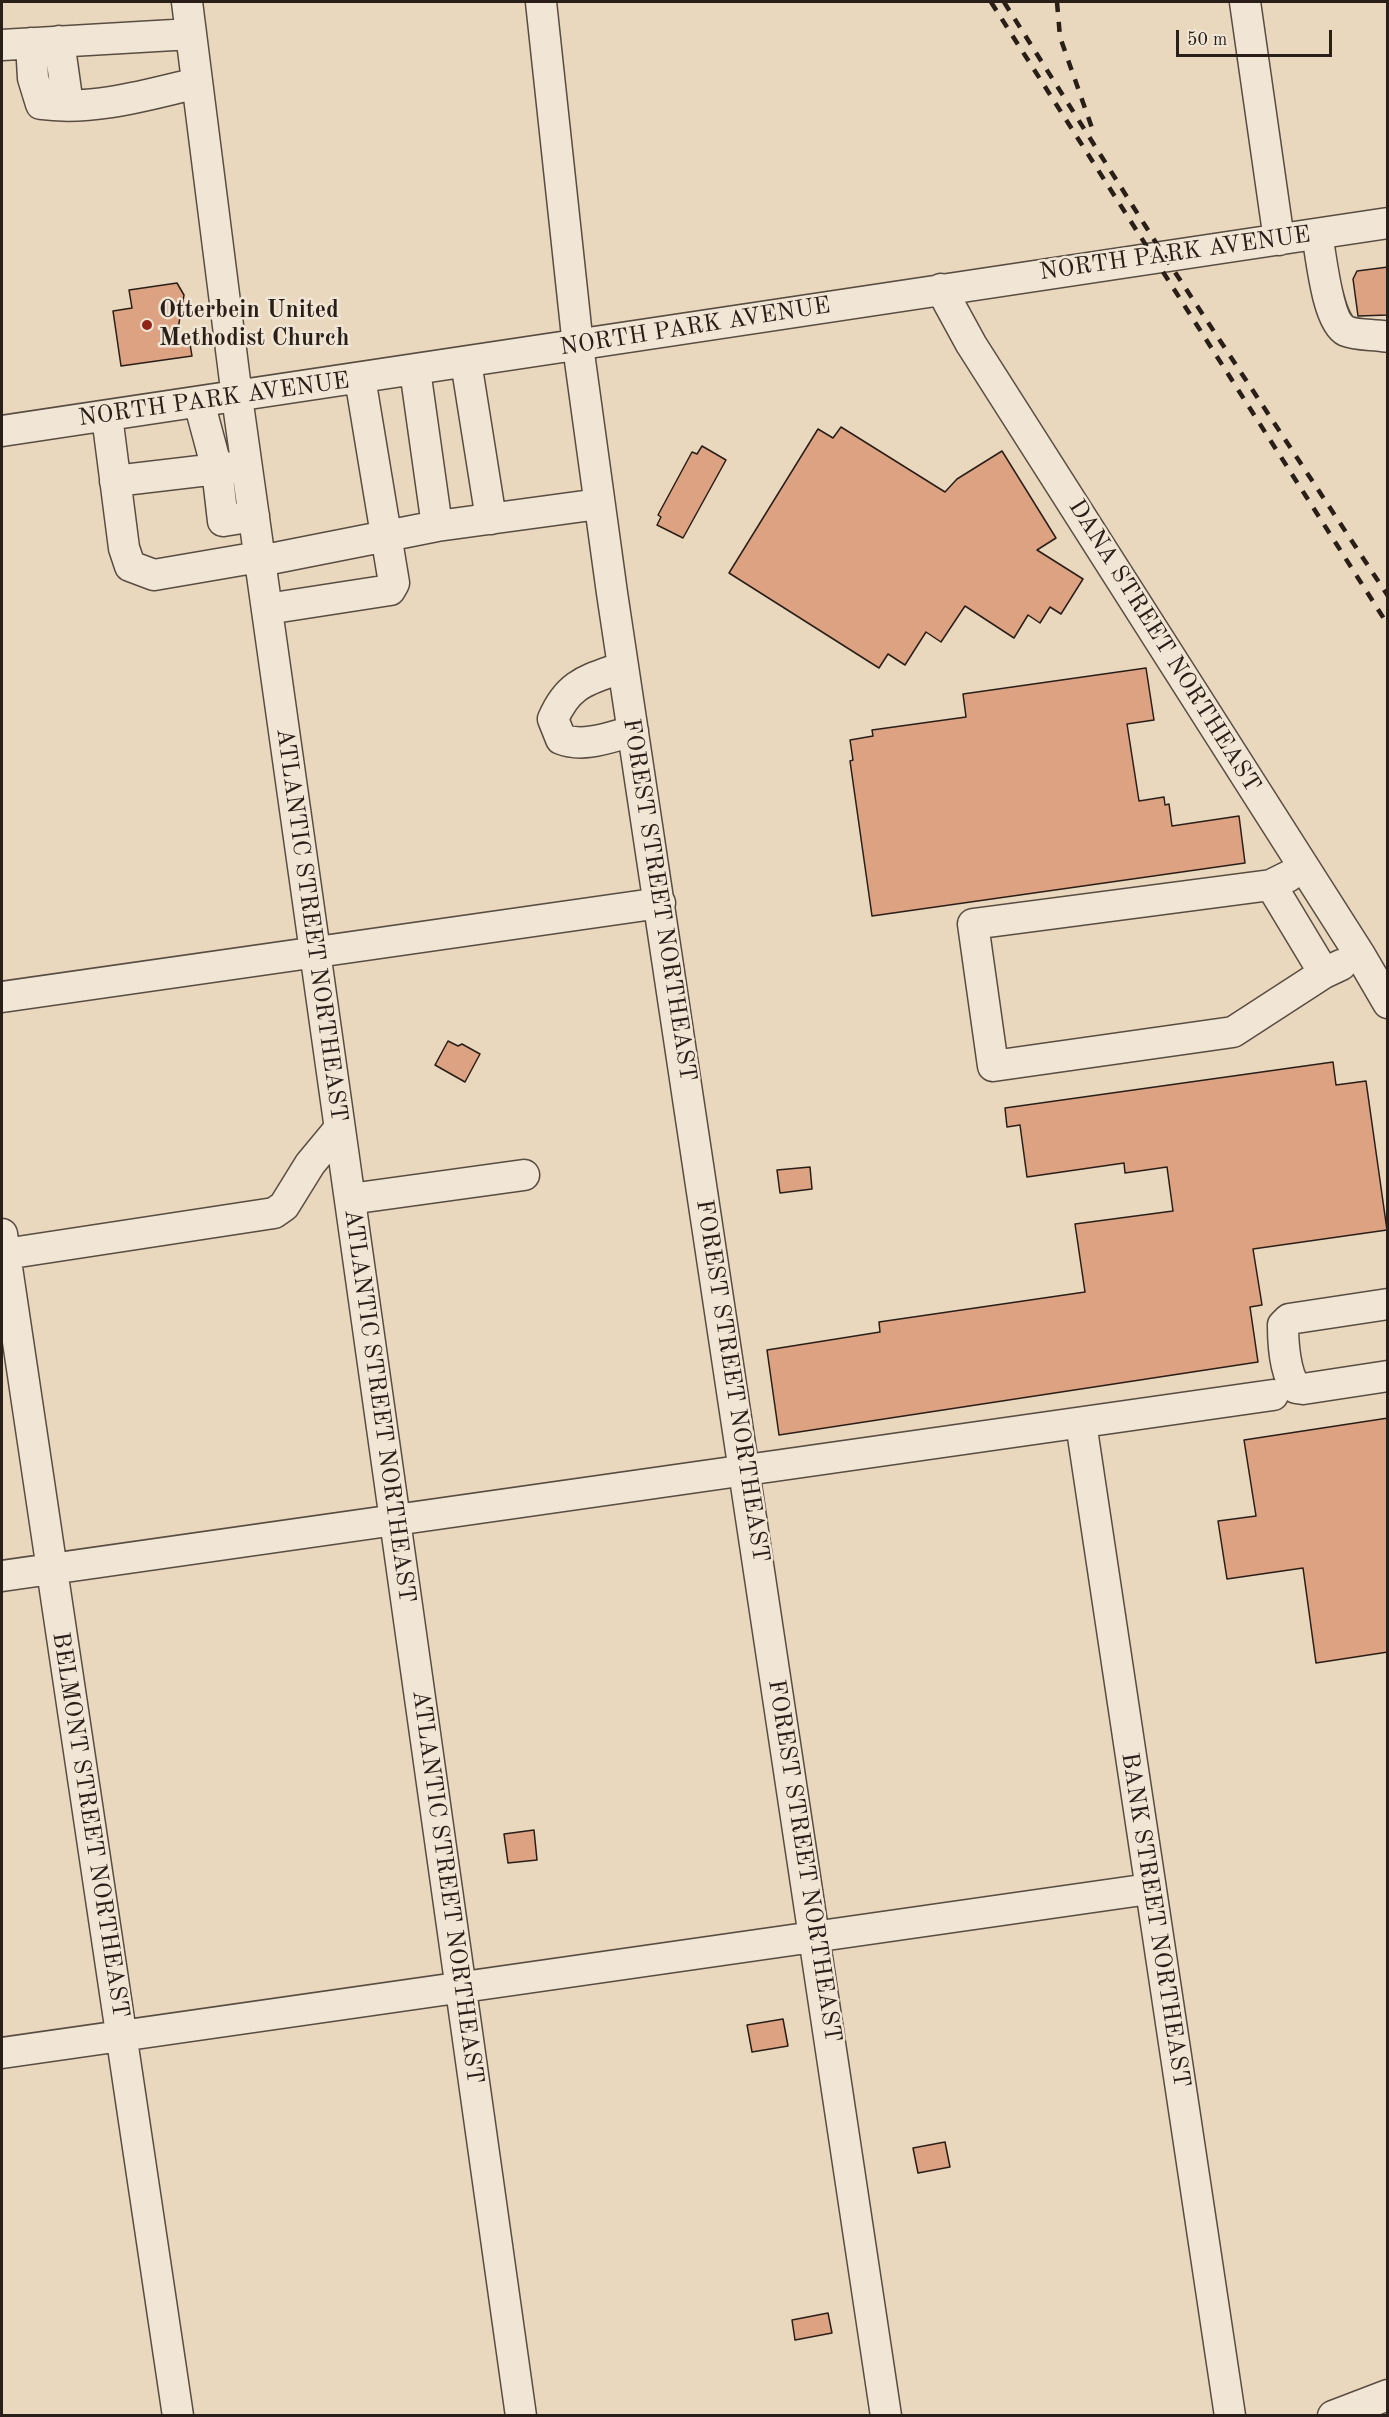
<!DOCTYPE html>
<html>
<head>
<meta charset="utf-8">
<style>
	body { margin:0 }
	#map { position:relative; width:1389px; height:2417px; overflow:hidden; background:#e9d8be; font-family:"Old Standard TT",serif }
	canvas { display:block }
	.frame { position:absolute; inset:0; border:3px solid #291e18; pointer-events:none }
	.scale { position:absolute; left:1176px; top:30px; width:156px; height:27px; box-sizing:border-box; border:3px solid #291e18; border-top:0; padding-left:8px; font-size:18px; line-height:21px; white-space:nowrap; color:#291e18; -webkit-text-stroke:4px #f1e6d5; paint-order:stroke }
</style>
</head>
<body>
<div id="map">
<canvas width="1389" height="2417"></canvas>
<div class="frame"></div>
<div class="scale">50 m</div>
</div>
<script>
const g = document.querySelector('canvas').getContext('2d');
g.lineJoin = 'round';
function paint(path, color) { g.fillStyle = color; g.fill(path, 'evenodd'); }
function stroke(path, color, width, dash) { g.strokeStyle = color; g.lineWidth = width; g.lineCap = dash ? 'butt' : 'round'; g.setLineDash(dash || []); g.stroke(path); }
function write(font, color, halo, rows, align = 'center') {
  g.font = font + ' "Old Standard TT",serif'; g.lineWidth = 5; g.setLineDash([]); g.textBaseline = 'middle'; g.strokeStyle = halo; g.fillStyle = color; for (const [text, x, y, turn = 0] of rows) {
    g.save(); g.translate(x, y); g.rotate((+turn || 0) * Math.PI / 180); g.textAlign = isNaN(turn) ? turn : align; if (halo) g.strokeText(text, 0, 0); g.fillText(text, 0, 0); g.restore();
  }
}
const building = new Path2D(`
	M1388,267v48l-30,1 -5,-37 4,-8z
	M177,283l7,12 -8,45 13,-2 3,18 -71,10 -8,-55 19,-3 -3,-18z
	M841,427l104,65 12,-13 45,-28 54,87 -19,12 46,29 -22,35 -11,-7 -10,16 -12,-8 -14,23 -49,-32 -24,36 -15,-10 -21,33 -17,-11 -9,14 -150,-95 89,-144 15,9z
	M702,446l24,14 -43,78 -26,-13 4,-8 -3,-2 34,-63 5,2z
	M1146,668l8,52 -27,4 12,77 25,-4 1,8 4,-1 3,22 67,-10 6,47 -373,53 -22,-155 3,-1 -3,-20 23,-4 -1,-6 94,-13 -3,-23z
	M448,1041l10,5 4,-2 18,10 -15,28 -30,-17z
	M1333,1062l3,23 30,-4 21,149 -134,19 9,56 -12,2 8,55 -479,73 -12,-85 113,-18 -1,-10 206,-30 -10,-68 98,-13 -6,-44 -42,6 -1,-10 -97,14 -7,-52 -13,2 -2,-19z
	M810,1167l2,22 -32,4 -3,-23z
	M1388,1418v234l-72,11 -13,-95 -76,11 -9,-58 38,-5 -12,-76z
	M534,1830l3,30 -29,3 -4,-29z
	M783,2019l5,27 -36,6 -5,-27z
	M945,2142l5,25 -32,6 -5,-25z
	M828,2313l4,20 -37,7 -3,-20z`);
const minor = new Path2D(`
	M187,2l50,395 284,2019
	M541,2l37,344 34,247 274,1823
	M1245,2l34,238
	M59,41l9,64
	M31,43l2,35 8,26c52,7 106,-9 156,-21
	M2,45l189,-11
	M1317,234c4,20 10,88 29,97 12,5 29,3 42,6
	M941,289l30,55 389,611 28,48
	M466,362l25,157
	M415,370l22,156
	M107,416l17,132 6,18 24,9 105,-18
	M2,431l1386,-208
	M235,467l-18,2 6,52 31,-5
	M115,481l102,-12 -18,-67
	M260,561l177,-35 162,-22
	M267,609l123,-19 4,-7 -34,-205
	M623,667c-35,13 -54,15 -70,52l8,20c23,9 49,-2 72,-8
	M1289,876l-18,9 53,88 17,-8
	M1271,885l-298,39 20,142 240,-34 91,-59
	M2,997l658,-94
	M350,1199l174,-24
	M2,1234l176,1182
	M5,1254l269,-41 10,-7 26,-42 29,-35
	M1388,1304l-99,15 -6,6c0,18 2,48 13,63l7,1 85,-13
	M1081,1423l149,993
	M2,1576l1271,-181
	M2,2053l1147,-164
	M1333,2416l55,-21`);
const rail = new Path2D(`
	M991,2l397,623
	M1004,2l161,255 223,339
	M1057,2l3,35 32,91`);
const markers = [
	[147,325,6,"#8f2418"]
];
const streetNames = [
	["NORTH PARK AVENUE",1175,254,-8],
	["NORTH PARK AVENUE",695,327,-9],
	["NORTH PARK AVENUE",214,400,-8],
	["DANA STREET NORTHEAST",1164,646,58],
	["FOREST STREET NORTHEAST",659,900,81],
	["ATLANTIC STREET NORTHEAST",311,925,82],
	["FOREST STREET NORTHEAST",732,1381,81],
	["ATLANTIC STREET NORTHEAST",379,1406,82],
	["BELMONT STREET NORTHEAST",90,1825,81],
	["FOREST STREET NORTHEAST",804,1861,81],
	["ATLANTIC STREET NORTHEAST",447,1887,82],
	["BANK STREET NORTHEAST",1155,1920,81]
];
const poiNames = [
	["Otterbein United",159,311],
	["Methodist Church",159,339]
];
paint(building, '#dda282');
stroke(building, '#291e18', 1.5);
stroke(minor, '#594c42', 33);
stroke(minor, '#f1e6d5', 30);
stroke(rail, '#291e18', 4.5, [10, 10]);
for (const [x, y, r, color] of markers) { const dot = new Path2D(); dot.arc(x, y, r, 0, 2 * Math.PI); g.fillStyle = color; g.fill(dot); stroke(dot, '#f1e6d5', 2); }
write('24px', '#291e18', '#f1e6d5', streetNames);
write('bold 24px', '#291e18', '#f1e6d5', poiNames, 'left');
</script>
</body>
</html>
